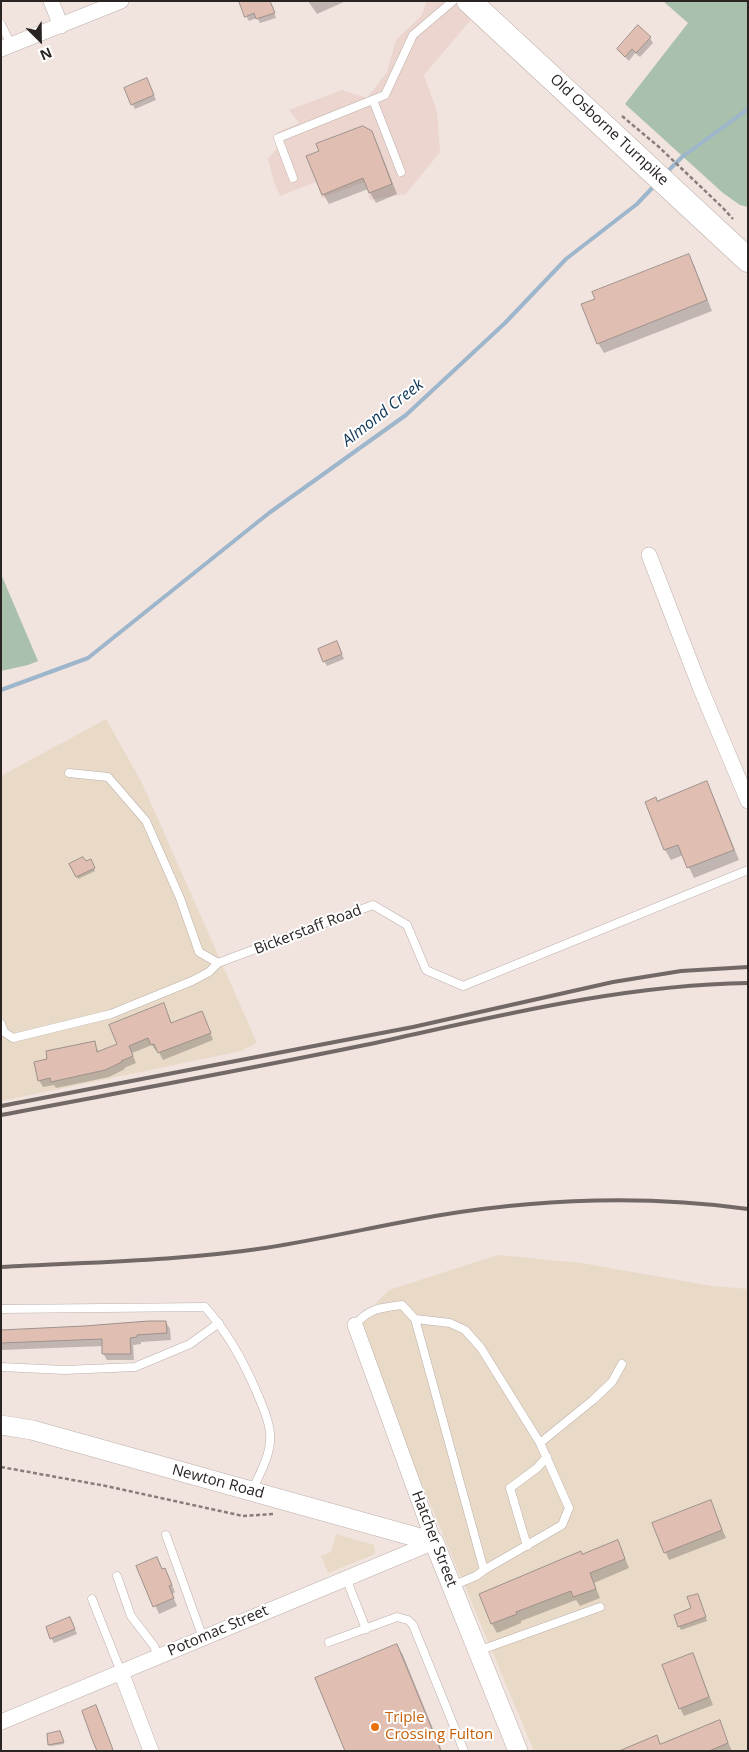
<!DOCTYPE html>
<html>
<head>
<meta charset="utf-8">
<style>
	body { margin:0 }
	#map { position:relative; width:749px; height:1752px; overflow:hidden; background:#f1e3de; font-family:"Open Sans",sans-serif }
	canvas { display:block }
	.frame { position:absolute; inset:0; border:2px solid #292422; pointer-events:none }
	.north { position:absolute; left:15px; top:15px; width:50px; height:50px; -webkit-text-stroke:4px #fff; paint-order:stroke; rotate:157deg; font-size:14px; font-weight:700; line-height:20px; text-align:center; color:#292422 }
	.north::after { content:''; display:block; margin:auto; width:18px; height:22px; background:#292422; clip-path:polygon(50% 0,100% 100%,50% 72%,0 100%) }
</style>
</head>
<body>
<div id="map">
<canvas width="749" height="1752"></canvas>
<div class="frame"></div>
<div class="north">N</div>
</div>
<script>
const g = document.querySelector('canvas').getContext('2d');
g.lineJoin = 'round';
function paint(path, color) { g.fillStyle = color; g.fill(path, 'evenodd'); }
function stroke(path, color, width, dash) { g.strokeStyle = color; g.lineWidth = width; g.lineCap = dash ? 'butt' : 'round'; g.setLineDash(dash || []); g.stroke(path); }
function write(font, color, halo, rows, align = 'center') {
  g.font = font + ' "Open Sans",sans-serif'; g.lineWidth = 4; g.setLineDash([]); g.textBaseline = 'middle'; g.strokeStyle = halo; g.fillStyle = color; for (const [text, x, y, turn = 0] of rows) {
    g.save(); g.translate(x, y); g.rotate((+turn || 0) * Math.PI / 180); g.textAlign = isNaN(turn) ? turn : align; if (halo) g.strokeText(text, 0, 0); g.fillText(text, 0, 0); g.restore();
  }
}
const built = new Path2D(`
	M427,1h42l10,9 -55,65 13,37 3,40 -34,42 -36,6 -5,-18 -43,16 -6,-16 -36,14 -6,-14 -6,-23 9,-11 1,-16 21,-9 -10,-13 53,-20 25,8 20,-26 9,-32 25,-24z`);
const industrial = new Path2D(`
	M106,719l36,64 115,260 -16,8 -240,50v-325z
	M498,1255l83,8 131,23 36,3v462h-214l-179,-426 34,-35z
	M336,1534l38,11 1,9 -47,19 -7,-17 10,-4z`);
const green = new Path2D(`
	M663,1h85v206l-8,-2 -17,-12 -98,-89 63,-81z
	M1,574l37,87 -10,4 -27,6z`);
const shadow = new Path2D(`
	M346,1l-29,13 -9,-13z
	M271,4l5,14 -16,5 -3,-5 -8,3 -3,-5z
	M650,38l3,5 -13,14 -5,-4 -6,8 -11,-11z
	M149,84l7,16 -21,9 -3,-5z
	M371,132l6,11 20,51 -21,9 -8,-14 -39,15 -6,-10z
	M688,255l6,10 18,46 -108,42 -6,-10 -2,-44z
	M339,648l5,11 -17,7 -3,-5z
	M706,783l6,10 27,67 -45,18 -11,-23 -12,5 -6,-10 -18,-47 10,-1z
	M90,861l5,10 -17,8 -7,-15 15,-1z
	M164,1005l8,19 33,-5 8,21 -50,20 -5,-10 -2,1 -4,-6 -20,8 4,10 -12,5 1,1 -16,8 -53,11 -2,-3 -11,2 -4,-7 10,-20 45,-18 5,11 19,-8z
	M166,1322l4,7 1,11 -30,2v2l-8,1 1,15h-27l-4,-7v-7l-102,4v-19z
	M710,1501l16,37 -57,22 -15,-36z
	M618,1541l11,27 -35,15 6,15 -20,8 -4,-6 -55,21v2l-24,10 -5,-9 90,-69z
	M156,1559l7,11 2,-1 4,8 6,15 -3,2 5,12 -18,8 -21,-47z
	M699,1599l8,22 -26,9 -2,-4z
	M70,1618l7,16 -23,9 -3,-5z
	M397,1645l6,10 39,96h-96z
	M693,1655l20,50 -29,11 -4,-8z
	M719,1722l13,29h-113l38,-14 4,8z
	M60,1734l4,10 -14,2 -1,-1z`);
const stream = new Path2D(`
	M665,174l17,-17 66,-48
	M1,690l87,-32 181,-145 137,-98 99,-92 61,-64 71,-55 18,-19`);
const building = new Path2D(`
	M239,1h31l5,12 -19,6 -2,-6 -9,4z
	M638,25l13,12 -15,16 -4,-4 -7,8 -8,-8z
	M147,78l7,17 -23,10 -7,-17z
	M363,126l9,5 20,53 -23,9 -6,-15 -41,17 -16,-39 13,-5 -3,-7z
	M689,254l18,46 -110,44 -16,-40 14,-5 -3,-7z
	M337,641l5,13 -19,8 -5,-13z
	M707,781l27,69 -47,18 -9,-23 -14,5 -19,-48 11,-5 1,4z
	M83,857l3,4 5,-2 4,9 -19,9 -7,-13z
	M164,1003l7,20 31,-12 9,22 -53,20 -4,-9 -3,1 -3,-7 -19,8 4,10 -12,5 1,1 -17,8 -54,12 -1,-4 -12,3 -4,-19 13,-3 -1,-8 49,-10 2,11 20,-8 -8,-19z
	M149,1321h17l1,12 -30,2v2l-7,1 1,16h-29v-15l-101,4v-13l83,-4z
	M711,1500l11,30 -58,23 -12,-30z
	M618,1540l7,19 -35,14 6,16 -23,8 -2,-6 -55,21 1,2 -26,10 -12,-30 102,-43 1,3z
	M157,1557l5,12 3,-1 7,17 -3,1 5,12 -21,9 -17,-41z
	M698,1594l8,23 -28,10 -4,-12 17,-7 -4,-11z
	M70,1617l5,12 -25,10 -4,-12z
	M397,1644l44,107h-96l-30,-73z
	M693,1653l16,44 -30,12 -17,-44z
	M96,1705l16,42 1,4h-16l-5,-12 -10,-28z
	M720,1720l8,23 -19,8h-90l38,-16 3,9z
	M60,1731l4,11 -16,3 -1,-11z`);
const path = new Path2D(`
	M622,116l37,31 64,61 10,11
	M1,1467l105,19 137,30 30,-2`);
const service = new Path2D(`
	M1,24l10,21
	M373,100l28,72
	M293,178l-15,-40 107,-43 28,-60 40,-34
	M69,773l39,4 38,44 34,77 19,54 19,11 155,-58 34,20 19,45 37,16 285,-116
	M1,1024l3,8 9,6 98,-24 81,-33 17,-9 9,-9
	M1,1309l204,-2c23,26 39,55 52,86 5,12 12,26 13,40 2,20 -10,40 -18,58
	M415,1319l35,4 15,7 16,18 59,95 29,65 -7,17 -78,45
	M355,1325c14,-17 26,-17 47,-20l13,14 69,251 -8,6 -24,10
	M1,1367l64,3 70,-3 55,-23 29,-21
	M540,1443l53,-43 19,-18 10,-18
	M166,1535l37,103
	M527,1546l-17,-58 27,-20 10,-11
	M117,1576l14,40 23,30 4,10
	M346,1578l20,51
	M92,1599l29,73
	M329,1642l68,-25 11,3 5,5 51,126
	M478,1651l122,-44`);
const minor = new Path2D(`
	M51,1l10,25
	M1,49l120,-48
	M649,555l51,132 48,114
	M121,1672l30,79
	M1,1722l433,-180 -79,-217`);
const tertiary = new Path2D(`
	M1,1425l31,5 402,112 84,209`);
const primary = new Path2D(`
	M469,1l279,259`);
const rail = new Path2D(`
	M1,1106l412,-79 200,-45 68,-11 67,-4
	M1,1115c121,-23 243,-45 364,-70 126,-27 252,-60 383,-62
	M1,1267c88,-5 177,-6 264,-19 57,-9 113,-22 170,-32 102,-17 210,-21 313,-7`);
const markers = [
	[375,1727,5,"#e8710a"]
];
const streetNames = [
	["Old Osborne Turnpike",609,130,43],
	["Bickerstaff Road",308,930,-21],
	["Newton Road",218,1482,15],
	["Hatcher Street",434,1539,69],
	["Potomac Street",218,1631,-23]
];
const foodNames = [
	["Triple",385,1718],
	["Crossing Fulton",385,1735]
];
const waterNames = [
	["Almond Creek",383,413,-38]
];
paint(built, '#ebd5ce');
paint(industrial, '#e8dac7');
paint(green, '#a9c0ac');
paint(shadow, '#0003');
stroke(stream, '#9db6cc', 4);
paint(building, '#e0bfb2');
stroke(building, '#9e918c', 1);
stroke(service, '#bcafaa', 9);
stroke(minor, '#bcafaa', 16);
stroke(tertiary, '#bcafaa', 20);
stroke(primary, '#bcafaa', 25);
stroke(path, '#877e7b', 2.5, [4, 2.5]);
stroke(service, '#fff', 8);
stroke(minor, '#fff', 15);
stroke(tertiary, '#fff', 19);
stroke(primary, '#fff', 24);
stroke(rail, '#726966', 4);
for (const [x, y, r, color] of markers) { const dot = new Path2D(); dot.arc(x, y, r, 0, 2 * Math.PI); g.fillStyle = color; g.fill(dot); stroke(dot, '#fff', 2); }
write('15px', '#292422', '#fff', streetNames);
write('15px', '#c56008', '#fff', foodNames, 'left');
write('italic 16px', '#0d3555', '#fff', waterNames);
</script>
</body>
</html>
